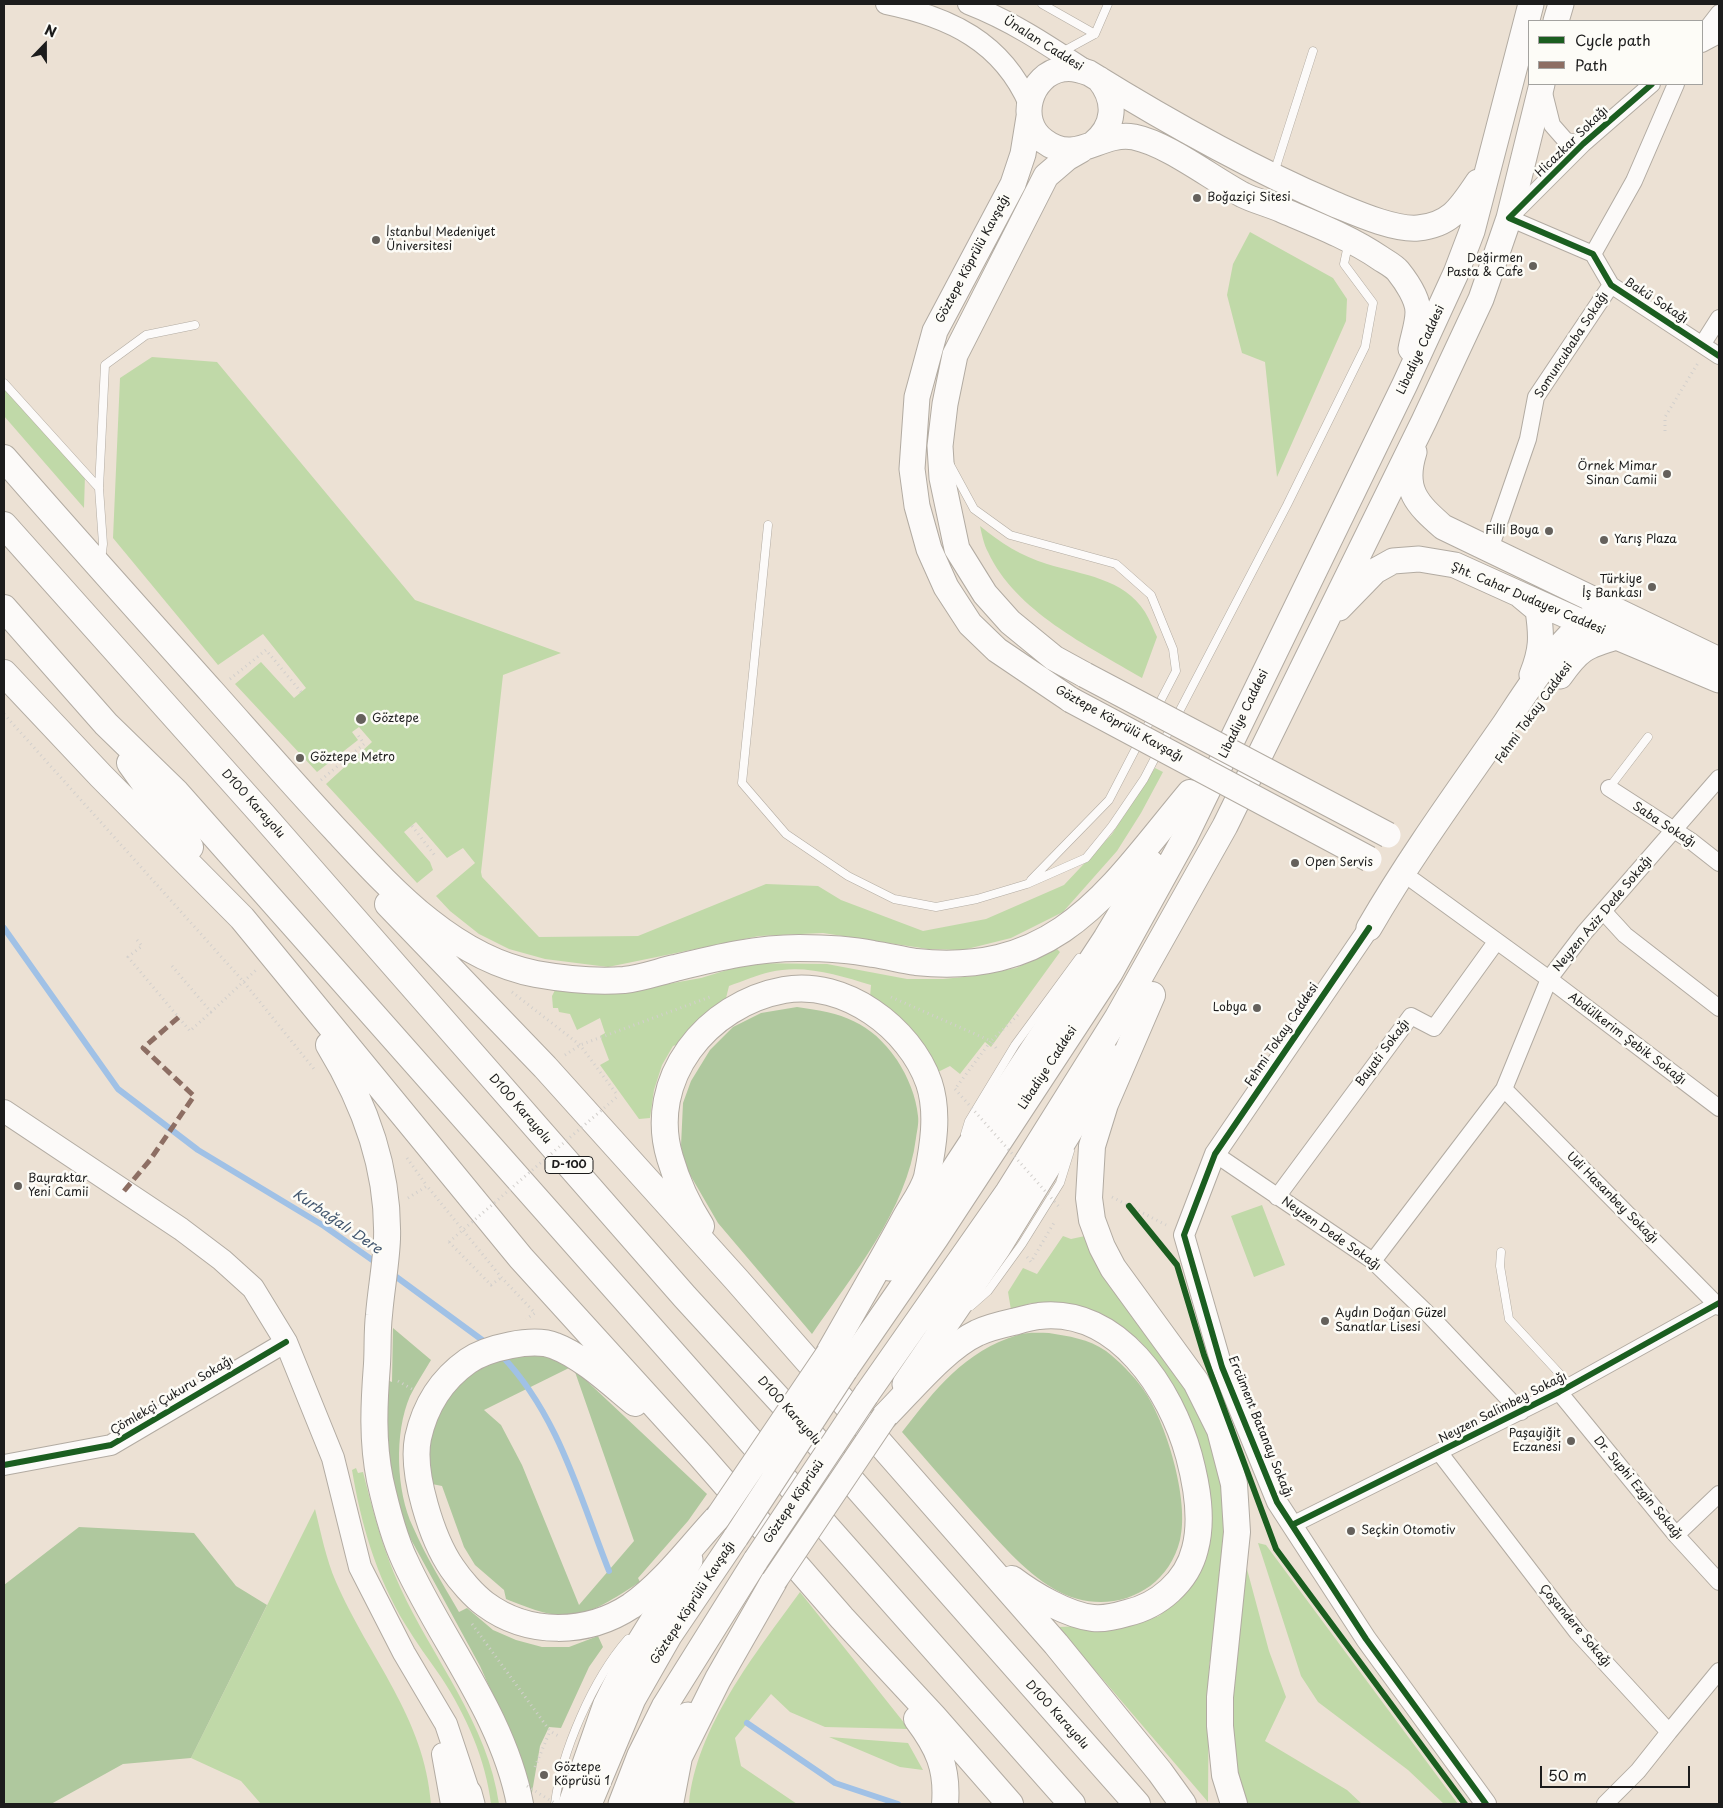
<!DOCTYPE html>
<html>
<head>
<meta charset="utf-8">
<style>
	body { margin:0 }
	#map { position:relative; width:1723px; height:1808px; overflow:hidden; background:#ece1d4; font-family:"Playpen Sans",sans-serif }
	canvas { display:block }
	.frame { position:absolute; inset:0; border:5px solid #1c1c1c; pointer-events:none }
	.legend { position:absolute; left:1528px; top:20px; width:175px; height:65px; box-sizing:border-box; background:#fdfcf7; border:1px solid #a3a29f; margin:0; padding:6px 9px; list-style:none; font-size:15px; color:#1c1c1c }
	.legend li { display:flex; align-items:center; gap:10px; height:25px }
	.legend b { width:25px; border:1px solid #a3a29f }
	.north { position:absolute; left:20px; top:20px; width:50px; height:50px; -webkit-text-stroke:4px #fdfcf7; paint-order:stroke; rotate:22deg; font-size:14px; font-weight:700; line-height:20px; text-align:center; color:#1c1c1c }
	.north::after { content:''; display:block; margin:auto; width:18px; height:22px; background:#1c1c1c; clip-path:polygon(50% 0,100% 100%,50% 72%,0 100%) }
	.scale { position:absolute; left:1540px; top:1766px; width:150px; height:22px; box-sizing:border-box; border:2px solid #1c1c1c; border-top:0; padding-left:6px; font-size:15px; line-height:18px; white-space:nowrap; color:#1c1c1c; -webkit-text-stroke:4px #fdfcf7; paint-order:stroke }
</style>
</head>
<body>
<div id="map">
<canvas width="1723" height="1808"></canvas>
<div class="frame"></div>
<ul class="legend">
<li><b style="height:6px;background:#1b5e20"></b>Cycle path</li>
<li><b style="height:6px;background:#8d6e63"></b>Path</li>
</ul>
<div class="north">N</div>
<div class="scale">50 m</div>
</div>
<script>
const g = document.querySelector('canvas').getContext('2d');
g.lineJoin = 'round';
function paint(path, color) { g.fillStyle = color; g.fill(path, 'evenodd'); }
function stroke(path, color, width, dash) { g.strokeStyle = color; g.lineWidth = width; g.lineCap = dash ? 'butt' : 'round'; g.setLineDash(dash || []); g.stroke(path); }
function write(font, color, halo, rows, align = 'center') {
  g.font = font + ' "Playpen Sans",sans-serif'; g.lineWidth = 5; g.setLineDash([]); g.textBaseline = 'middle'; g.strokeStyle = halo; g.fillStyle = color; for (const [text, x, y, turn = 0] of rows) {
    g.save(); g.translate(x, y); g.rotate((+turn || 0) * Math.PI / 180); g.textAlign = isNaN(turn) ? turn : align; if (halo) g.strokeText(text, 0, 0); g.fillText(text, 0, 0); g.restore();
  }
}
const green = new Path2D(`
	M1250,232l83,46 14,21 -1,22 -69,156 -12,-115 -23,-9 -15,-58 6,-31z
	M152,357l65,5 198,238 146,53 -58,22 -22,197 1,5 57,60 99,-1 128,-52 52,2 23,14 82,31 63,-12 78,-34 48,-51 43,-66 8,4 -22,41 -24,38 -54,61 -52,26 -48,12 -35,-1 -105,-16 -64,3 -151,31 -63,-8 -36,-10 -30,-15 -29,-23 -14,-15 39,-33 -12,-15 -16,10 -31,-36 -12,10 26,30 3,8 -16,13 -91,-99 46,-42 -13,-15 -7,5 6,8 -41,32 -82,-88 26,-22 33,36 12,-10 -43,-54 -45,31 -105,-127 7,-160z
	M4,389l81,86 -1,33 -80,-92z
	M980,526c21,17 41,30 67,38 35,11 77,14 98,48 5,8 8,17 12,25l-15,41c-54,-32 -127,-67 -154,-126 -4,-7 -6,-17 -8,-26z
	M1057,949l3,3 -69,95 -6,-5 -25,32 -10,-8 -14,7 -66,-76 1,-12c-33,-10 -67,-21 -101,-13 -13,3 -27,9 -41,14l-3,12 -29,24 -18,22 -6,2 -11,19 -8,25 -4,28 -11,1 -39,-54 9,-5 -9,-24 5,-3 -5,-15 -23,12 -7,-16 -11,-2 -1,-4h-5l-1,-12 3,-6 68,2 78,-14 49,-15 77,1 80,15h36l31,-3 42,-8z
	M1262,1205l23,60 -31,12 -23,-61z
	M1063,1236l8,3 14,-3 98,142 30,68 10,44 2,46 -8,95 -8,34 -1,137 -150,-175 77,-3 24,-8 24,-21 28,-68v-31l-22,-75 -11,-27 -21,-33 -19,-22 -26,-17 -51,-18 -30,-1 -20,7 -3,-18 15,-24 14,6z
	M356,1468l2,5 5,-1c10,39 20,78 37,115 33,72 88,137 99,217h-8c-5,-44 -25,-89 -50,-127 -12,-17 -25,-35 -36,-53 -29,-48 -44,-100 -53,-154z
	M315,1509c6,24 11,50 21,73 33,76 89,136 95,222h-170l-20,-23 -50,-23z
	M1258,1543l8,2 192,259h-14l-36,-34 -90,-68 -17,-26z
	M1244,1558l25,93 17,46 -21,44 82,49 15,14h-122l-12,-43z
	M800,1592l109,137 -84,-2 -35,-15 -19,-18 -36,44 6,28 56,38h-108c7,-77 67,-151 111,-212z
	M829,1737l79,6 15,27 -23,-3z`);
const forest = new Path2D(`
	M797,1007c45,6 73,14 100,53 11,17 19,36 21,56 1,7 -1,15 -2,22 -9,72 -64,138 -104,196l-94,-111 -33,-57 -4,-20 2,-43 8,-22 19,-31 23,-23 28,-14z
	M393,1328l38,32c-7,12 -15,24 -21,36 -16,37 -14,95 3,131 13,30 30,57 46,85l8,-4 26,22 23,10 26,7h27l29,-11 5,11 -14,20 -28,61 -12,-1 -9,19 -10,58 -17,-64 -33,-74 -78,-143 -13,-58 -4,-46 2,-39 5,2z
	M1049,1333c19,3 40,6 57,18 12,9 28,25 37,38 23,32 47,112 37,151 -14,57 -77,78 -126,49 -32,-19 -55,-48 -80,-75 -24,-27 -48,-54 -72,-82 33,-42 62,-81 116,-97 9,-3 21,-2 31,-2z
	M546,1356l25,11 -87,43 17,15 21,40 57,140 55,-64 -60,-172 133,125 -19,27 -50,57 2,4c-20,12 -42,29 -66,33 -22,3 -48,-8 -68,-16l-2,-9 -29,-25 -11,-18 -22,-61 -10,-2c-1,-15 -4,-32 -1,-47 7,-38 38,-70 76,-79 12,-3 26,-2 39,-2z
	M79,1527l115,6 42,53 31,19 -76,153 -68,6 -72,40h-47v-219z`);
const stream = new Path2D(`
	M4,928l114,161 80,61 126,76 54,38
	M391,1273l98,72
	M501,1355c57,59 78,140 108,216
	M747,1723l88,60 63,21`);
const path = new Path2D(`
	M1665,431v-14l33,-54
	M230,679l36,-29 35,42
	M4,714l239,267 71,88
	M321,780l43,-36 -6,-9 1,-2
	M412,826l24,31
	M137,940l5,6 -14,11 62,74 21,-19
	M172,966l39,46 45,-42
	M512,992l68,53 38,51
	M891,997l100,44 -36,48
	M996,1048l-5,-7 28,-27
	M565,1055l15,-10 130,-48
	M407,1158l20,28
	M1112,1197l54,28
	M408,1198l19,-12 74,91 34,36 -9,6
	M449,1242l42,43 11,-8
	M1027,1257l4,5 24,-41
	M398,1381l14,8
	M472,1624l78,107 10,6
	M535,1767l15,-36`);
const service = new Path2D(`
	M1042,4l53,30
	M1062,52l33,-18 13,-30
	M1274,173l39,-122
	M4,383l95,105
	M949,463l25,46 36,26 106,29 35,31 22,54 3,22 -67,129 -78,80
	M768,525l-26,258 44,51 62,42 46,23 42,8 41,-8 50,-15 59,-26 26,-32 32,-47 143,-274 78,-158 8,-44 -29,-39 4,-19
	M101,560l2,-16 -4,-56 6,-123 41,-30 49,-10
	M1609,788l39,-51
	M965,1134l4,-13 46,-76 64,-87
	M1501,1252l-1,14 9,53 62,67
	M971,1306l17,-15 34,-47 38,-61 10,-32
	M555,1804c6,-52 38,-125 73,-165`);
const minor = new Path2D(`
	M1702,35l17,-22
	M1702,44l17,-9
	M1652,84l-69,60 -74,74 84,36 18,31 108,71
	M1543,89l9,36 14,16 17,3
	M1593,254l41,-73 42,-97
	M1702,345l17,-27
	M1490,549l38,-110 8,-42 75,-112
	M1609,788l82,53 28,22
	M1414,881l135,98 170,129
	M1603,911l22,24 94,73
	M1504,1089l215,218
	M1215,1154l158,107 58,56 90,95
	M1277,1197l134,-181 23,12 62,-86
	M1373,1261l131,-172 45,-110 35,-46 135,-155
	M1559,1392l117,143 43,47
	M1439,1452l138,180 92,100 50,-61
	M1292,1525l267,-133 160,-89
	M1676,1535l43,-41
	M1605,1804l33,-33 31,-39`);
const tertiary = new Path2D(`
	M886,4c64,13 116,38 143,100
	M968,4c44,17 81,42 119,67
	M1369,928l-154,226 -31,81 38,132 55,135 89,137 120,165
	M4,1465l107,-20 175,-103`);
const secondary = new Path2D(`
	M4,1111l177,118 41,31 31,28 33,54 47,116 27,109 44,86 42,71 23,69 1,11
	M443,1754l9,50`);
const primary = new Path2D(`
	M1556,21l5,-17
	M1029,117l-6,37 -10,30 -78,147 -18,66 -5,72 5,37 12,43 17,38 24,37 27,26 74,50
	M1093,144c22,-18 24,-43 6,-65
	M1081,150l-14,8 -21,18 -91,179 -10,49 -5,42 2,32 15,71 28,45 25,28 44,36 31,17
	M1411,349c2,-12 7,-25 7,-37 0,-13 -12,-31 -20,-41 -4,-5 -12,-9 -18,-13 -29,-20 -65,-34 -98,-48 -13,-6 -27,-9 -39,-15 -32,-17 -75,-51 -109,-58 -35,-6 -57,29 -90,4 -28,-20 -14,-67 19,-72 9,-2 18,1 26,4 79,49 159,94 245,131 22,9 60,26 84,24 33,-3 43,-21 60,-46
	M1414,452c-12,38 3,52 29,75l276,133
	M1520,595l18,15c4,27 4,40 -6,65
	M1339,608l36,-37 18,-10 26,-2 36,6 126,57 138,58
	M1560,676c19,-27 25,-30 57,-39
	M1369,928c40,-69 87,-134 133,-200 23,-34 59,-94 94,-114
	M889,1268l217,-330 45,-75
	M845,1370l91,-132 174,-265 74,-134 221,-455 51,-111 16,-42 59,-227
	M905,1384l93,-136 117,-190
	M866,1395l142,-203 109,-174 108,-192 199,-405 57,-122 28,-81 33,-134
	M469,1793l3,11
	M571,1804l35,-100 20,-40 64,-104
	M589,1804l44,-105 36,-63 67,-99
	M621,1804l19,-49 24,-48 92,-147
	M644,1804l22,-53 22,-36`);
const trunk = new Path2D(`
	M4,458c68,78 138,156 207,233 41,46 82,93 124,138 55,59 117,129 201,145 28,5 60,8 88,6 18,-2 34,-8 51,-12 41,-10 81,-20 124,-20 24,0 49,1 74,6 14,2 29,6 43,8 143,15 194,-73 274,-169
	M4,525l258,289 423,483 111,121 341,386
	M4,608l102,116 70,68 896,1012
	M4,673l97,103 141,142 279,340 179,197 142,163 91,98 77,88
	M130,763l60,84
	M388,904l157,163 191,212 320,365 104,128 23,32
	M1152,995l-47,109 -13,42 -3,52 3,22 10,27 11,21 83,114 24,48 14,54 3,48 -17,165v29l5,49 9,29
	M329,1045c36,59 60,124 58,194 -1,25 -6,51 -8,76 -2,16 -1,33 -2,49 -3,39 -5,77 3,116 6,27 13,56 25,81 37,81 98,154 115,243
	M701,1226c-13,-20 -24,-44 -31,-68 -24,-79 37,-154 114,-168 60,-11 126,38 145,93 10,30 4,64 -2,94 -4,15 -17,31 -24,45 -24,44 -49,87 -74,131
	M635,1403c-22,-18 -53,-47 -80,-57 -22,-9 -68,2 -87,15 -27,19 -43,45 -50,77 -7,35 14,101 34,130 8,12 22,28 33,36 43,32 102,31 146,2 33,-23 60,-60 87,-89
	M885,1416c26,-26 60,-68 92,-83 12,-6 27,-9 40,-12 7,-2 15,-4 22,-5 79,-9 132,74 150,140 8,30 14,63 6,93 -8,33 -37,57 -68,64 -10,3 -24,6 -34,5 -26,-3 -60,-23 -81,-39
	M917,1719c21,28 31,49 28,85
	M670,1804l9,-47 39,-78 56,-98`);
const pathBridge = new Path2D(`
	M955,1089l106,120
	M449,1242l169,-146
	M527,1786l29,18`);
const primaryBridge = new Path2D(`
	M1085,675l303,160
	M1071,700l298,159
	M718,1517l111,-164
	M736,1537l109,-167
	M756,1560l110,-165
	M774,1581l111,-165`);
const quiet = new Path2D(`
	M124,1191l26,-31 44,-64 -51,-48 36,-31`);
const cycleway = new Path2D(`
	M1652,84l-69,60 -74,74 84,36 18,31 108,71
	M1369,928l-154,226 -31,81 38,132 55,135 89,137 120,165
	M1129,1206l48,59 27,90 72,194 189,255
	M4,1465l107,-20 175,-103
	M1292,1525l267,-133 160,-89`);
const markers = [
	[1197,198,5,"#65615c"],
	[376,240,5,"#65615c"],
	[1533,266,5,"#65615c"],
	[1667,474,5,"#65615c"],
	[1549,531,5,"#65615c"],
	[1604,540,5,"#65615c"],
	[1652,587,5,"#65615c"],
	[361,719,6,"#65615c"],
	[300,758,5,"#65615c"],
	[1295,863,5,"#65615c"],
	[1257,1008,5,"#65615c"],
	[18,1186,5,"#65615c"],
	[1325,1321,5,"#65615c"],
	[1571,1441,5,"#65615c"],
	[1351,1531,5,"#65615c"],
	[544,1775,5,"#65615c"]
];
const shields = [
	[569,1165,48]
];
const shieldNames = [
	["D-100",569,1165]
];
const streetNames = [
	["Ünalan Caddesi",1043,44,32],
	["Hicazkar Sokağı",1572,142,-44],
	["Göztepe Köprülü Kavşağı",973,259,-62],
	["Bakü Sokağı",1656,301,33],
	["Somuncubaba Sokağı",1572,345,-57],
	["Libadiye Caddesi",1421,350,-65],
	["Şht. Cahar Dudayev Caddesi",1528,599,23],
	["Fehmi Tokay Caddesi",1534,713,-54],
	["Libadiye Caddesi",1244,714,-64],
	["Göztepe Köprülü Kavşağı",1119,724,29],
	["D100 Karayolu",253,804,48],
	["Saba Sokağı",1664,825,33],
	["Neyzen Aziz Dede Sokağı",1603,914,-50],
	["Fehmi Tokay Caddesi",1282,1035,-56],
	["Abdülkerim Şebik Sokağı",1627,1039,37],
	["Bayati Sokağı",1383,1053,-53],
	["Libadiye Caddesi",1048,1068,-57],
	["D100 Karayolu",520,1109,49],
	["Udi Hasanbey Sokağı",1612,1198,45],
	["Neyzen Dede Sokağı",1331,1234,35],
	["Çömlekçi Çukuru Sokağı",172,1396,-31],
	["Neyzen Salimbey Sokağı",1503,1408,-27],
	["D100 Karayolu",789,1411,48],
	["Ercüment Batanay Sokağı",1260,1427,68],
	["Dr. Suphi Ezgin Sokağı",1638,1488,50],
	["Göztepe Köprüsü",794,1502,-56],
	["Göztepe Köprülü Kavşağı",693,1603,-57],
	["Çoşandere Sokağı",1575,1626,50],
	["D100 Karayolu",1057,1715,48]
];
const poiNames = [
	["Boğaziçi Sitesi",1207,198],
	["İstanbul Medeniyet",386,233],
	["Üniversitesi",386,247],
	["Değirmen",1523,259,"right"],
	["Pasta & Cafe",1523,273,"right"],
	["Örnek Mimar",1657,467,"right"],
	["Sinan Camii",1657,481,"right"],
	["Filli Boya",1539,531,"right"],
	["Yarış Plaza",1614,540],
	["Türkiye",1642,580,"right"],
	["İş Bankası",1642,594,"right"],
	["Göztepe",372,719],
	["Göztepe Metro",310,758],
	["Open Servis",1305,863],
	["Lobya",1247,1008,"right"],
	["Bayraktar",28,1179],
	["Yeni Camii",28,1193],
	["Aydın Doğan Güzel",1335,1314],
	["Sanatlar Lisesi",1335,1328],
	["Paşayiğit",1561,1434,"right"],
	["Eczanesi",1561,1448,"right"],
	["Seçkin Otomotiv",1361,1531],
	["Göztepe",554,1768],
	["Köprüsü 1",554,1782]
];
const waterNames = [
	["Kurbağalı Dere",337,1222,34]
];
paint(green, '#c0d9a8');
paint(forest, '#afc89e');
stroke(stream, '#a0c1e6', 6);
stroke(service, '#b2aba2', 9);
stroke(minor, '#b2aba2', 18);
stroke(tertiary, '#b2aba2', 22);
stroke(secondary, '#b2aba2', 24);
stroke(primary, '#b2aba2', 27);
stroke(trunk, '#b2aba2', 28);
stroke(path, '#d2cfcc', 3, [1, 4]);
stroke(service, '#fcfaf9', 8);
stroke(minor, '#fcfaf9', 16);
stroke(tertiary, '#fcfaf9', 20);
stroke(secondary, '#fcfaf9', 22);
stroke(primary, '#fcfaf9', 25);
stroke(trunk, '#fcfaf9', 26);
stroke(primaryBridge, '#b2aba2', 27, []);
stroke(pathBridge, '#d2cfcc', 3, [1, 4]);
stroke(primaryBridge, '#fcfaf9', 25);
stroke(quiet, '#8d6e63', 5, [10, 5]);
stroke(cycleway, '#1b5e20', 6);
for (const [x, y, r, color] of markers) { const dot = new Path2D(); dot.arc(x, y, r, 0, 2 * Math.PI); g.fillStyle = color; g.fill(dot); stroke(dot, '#fdfcf7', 2); }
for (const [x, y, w] of shields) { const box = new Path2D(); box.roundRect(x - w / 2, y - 8.5, w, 17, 4); g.fillStyle = '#fdfcf7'; g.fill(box); stroke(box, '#1c1c1c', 1); }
write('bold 11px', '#1c1c1c', null, shieldNames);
write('12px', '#1c1c1c', '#fdfcf7', streetNames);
write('12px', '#1c1c1c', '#fdfcf7', poiNames, 'left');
write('italic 14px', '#445870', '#fdfcf7', waterNames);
</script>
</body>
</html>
